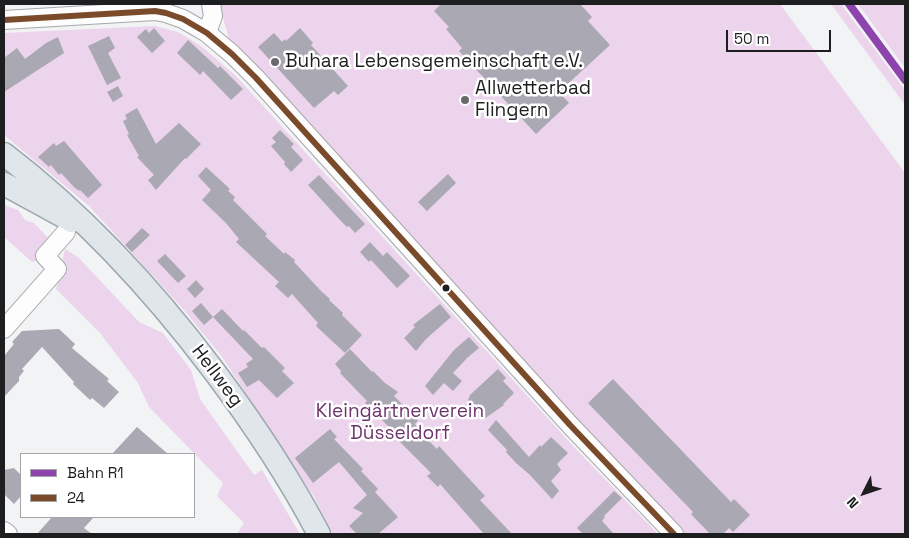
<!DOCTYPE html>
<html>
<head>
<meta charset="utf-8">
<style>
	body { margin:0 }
	#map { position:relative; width:909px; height:538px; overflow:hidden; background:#f2f3f5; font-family:"Space Grotesk",sans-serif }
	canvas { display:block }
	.frame { position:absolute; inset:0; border:5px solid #1d1e1f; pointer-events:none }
	.legend { position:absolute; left:20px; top:453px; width:175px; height:65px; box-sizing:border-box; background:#fff; border:1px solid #a5a5a5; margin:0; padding:6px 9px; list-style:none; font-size:15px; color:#1d1e1f }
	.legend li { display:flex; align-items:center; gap:10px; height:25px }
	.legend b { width:25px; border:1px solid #a5a5a5 }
	.north { position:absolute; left:839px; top:468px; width:50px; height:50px; -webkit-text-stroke:4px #fff; paint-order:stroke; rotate:229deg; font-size:14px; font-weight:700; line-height:20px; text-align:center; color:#1d1e1f }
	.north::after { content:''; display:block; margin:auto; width:18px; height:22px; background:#1d1e1f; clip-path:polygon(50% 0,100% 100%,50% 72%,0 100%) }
	.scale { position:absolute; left:726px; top:30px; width:105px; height:22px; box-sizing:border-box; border:2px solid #1d1e1f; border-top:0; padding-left:6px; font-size:15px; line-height:18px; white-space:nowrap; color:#1d1e1f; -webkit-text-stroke:4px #fff; paint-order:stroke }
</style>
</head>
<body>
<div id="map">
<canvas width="909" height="538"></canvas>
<div class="frame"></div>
<ul class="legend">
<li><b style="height:6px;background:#8e44ad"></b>Bahn R1</li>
<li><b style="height:6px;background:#7a4b2a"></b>24</li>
</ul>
<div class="north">N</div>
<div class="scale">50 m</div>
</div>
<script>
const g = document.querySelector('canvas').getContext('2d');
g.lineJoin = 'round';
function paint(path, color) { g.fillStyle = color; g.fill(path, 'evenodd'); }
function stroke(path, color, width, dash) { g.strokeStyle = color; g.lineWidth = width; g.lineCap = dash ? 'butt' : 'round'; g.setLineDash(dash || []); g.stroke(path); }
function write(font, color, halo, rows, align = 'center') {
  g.font = font + ' "Space Grotesk",sans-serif'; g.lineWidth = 5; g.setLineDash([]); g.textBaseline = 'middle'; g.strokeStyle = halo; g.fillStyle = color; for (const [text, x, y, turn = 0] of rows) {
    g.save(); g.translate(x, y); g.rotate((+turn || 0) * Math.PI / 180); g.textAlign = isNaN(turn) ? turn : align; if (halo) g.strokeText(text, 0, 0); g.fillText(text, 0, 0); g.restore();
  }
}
const green = new Path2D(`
	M219,4h561l125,169v361h-221l-110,-115 -159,-178 -186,-202z
	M831,4h10l64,86v15z
	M858,4h47v64z
	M155,26l23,6 23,14 34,29 339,372 84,87h-325l-19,-37 -92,-140 -38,-47 -95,-104 -85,-71v-102z
	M4,205l14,5 7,10 9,3 19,20 -17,18 -4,1 -28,-25z
	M65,249l13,8 61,65 24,11 28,37 9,29 54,76 8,-5 38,64h-63l7,-11 -27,-27 6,-13 -74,-76 -11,-24 -38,-50 -44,-44z`);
const building = new Path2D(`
	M441,4h139l12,13 -4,4 22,24 -51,47 10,11 -33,31 -77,-83 3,-3 -16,-19 3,-2 -15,-16z
	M154,28l11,13 -13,12 -15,-16 9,-8 3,4z
	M300,28l13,15 -2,2 37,41 -10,9 -4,-4 -20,17 -56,-61 16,-14 8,9 3,-3 1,2z
	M109,36l6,12 -7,5 13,25 -14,7 -19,-39z
	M58,37l6,16 -60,39v-34l13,-10 8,11 21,-16z
	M188,40l30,28 2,-2 23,23 -12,11 -28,-29 -3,4 -23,-22z
	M118,86l5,10 -10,6 -6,-10z
	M137,108l19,36 23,-21 22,21 -15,15 -1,-1 -29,32 -8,-10 6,-5 -17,-18 2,-1 -12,-21 2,-1 -6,-13 4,-2 -2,-4z
	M280,130l14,14 -3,3 12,13 -12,12 -7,-8 1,-2 -14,-16 5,-4 -4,-4z
	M64,141l38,44 -14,13 -8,-8 -1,1 -5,-4 -13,-14 -2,2 -8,-10 -2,2 -11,-10 16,-14 2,3z
	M206,167l24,22 -2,2 7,6 -2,3 34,34 -2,2 19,18 1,-2 10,8 -1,2 28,30 8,7 -1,1 14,13 -1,2 20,20 -17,18 -29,-27 2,-3 -26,-29 -4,4 -13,-12 4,-4 -43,-40 3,-3 -13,-16 -24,-23 9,-10 -13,-14z
	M448,174l8,9 -29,28 -9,-9z
	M319,175l46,49 -10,9 -6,-7 -2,1 -7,-7 -32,-35z
	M142,228l8,7 -18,17 -7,-7z
	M370,242l13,14 4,-4 23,24 -13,12 -26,-28 -2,2 -9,-10z
	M165,254l21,22 -8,7 -21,-22z
	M196,280l8,9 -9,9 -8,-9z
	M201,303l12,14 -9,8 -12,-14z
	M440,304l11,13 -25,22 -10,12 -12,-13 11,-11 -2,-2z
	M222,309l21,22 1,-1 18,18 2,-1 21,21 -3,3 12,12 -17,15 -18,-18 -12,7 -9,-14 10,-6 -2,-3 7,-5 -40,-42z
	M59,329l16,15 -3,4 37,31 -2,2 12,11 -15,16 -12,-10 -2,2 -17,-16 1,-2 -32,-35 -20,22 2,2 -5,6v4l-15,16v-41l10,-12 -2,-2 10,-11z
	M469,337l10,11 -12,10 -14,15 9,8 -9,10 -9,-8 -11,12 -8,-9 29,-36z
	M350,349l22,23 1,-1 12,12 13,9 -4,4 24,24 -3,4 10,13 12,12 2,-3 46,50 -5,4 32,34h-28l-44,-50 -2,3 -11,-11 4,-3 -38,-38 2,-2 -30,-30 2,-2 -27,-28 1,-2 -6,-7z
	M498,369l8,9 -3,3 11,12 -11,11 1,1 -20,14 -7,-8 -4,4 -8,-7 5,-13z
	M613,379l118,123 3,-3 16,16 -17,17 -4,-4 -6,6h-13l-19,-20 2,-2 -105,-109z
	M496,420l33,37 11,-12 1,2 10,-10 17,16 -11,11 4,6 -10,11 8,10 -7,8 -22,-24 -14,-12 -10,-11 1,-2 -19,-20z
	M137,427l31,27h-56z
	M330,429l7,8 -3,2 29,30 -2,2 17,18 -3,3 23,25 -20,17h-21l-8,-8 14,-13 -10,-5 14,-13 -28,-33 -26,21 -18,-25z
	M14,468l7,7v21l-7,8 -10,-10v-24z
	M614,491l8,7 -18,18 1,1 -3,4 12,13h-31l-6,-6z
	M52,517h42l-10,11 8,6h-55z`);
const minor = new Path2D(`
	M4,20l151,-9 11,2 17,6 24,14 25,21 24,24 314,347 104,109
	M207,33l6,-17 -2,-12
	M4,329l53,-60 -12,-13 21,-24
	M4,531l4,3`);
const major = new Path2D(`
	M4,154c81,62 149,136 210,217 39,52 75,106 105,163
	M4,184l68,37`);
const bus1 = new Path2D(`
	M4,20l151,-9 11,2 17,6 24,14 25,21 24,24 314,347 104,109`);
const rail1 = new Path2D(`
	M849,4l56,76`);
const markers = [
	[275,62,5,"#68696a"],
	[465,100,5,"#68696a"],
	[446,288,4.5,"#1d1e1f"]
];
const poiNames = [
	["Buhara Lebensgemeinschaft e.V.",285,62],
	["Allwetterbad",475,89],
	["Flingern",475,111]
];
const streetNames = [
	["Hellweg",217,376,53]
];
const parkNames = [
	["Kleingärtnerverein",400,412],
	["Düsseldorf",400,434]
];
paint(green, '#ebd4ec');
paint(building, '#aaa8b2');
stroke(minor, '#a7a8aa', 20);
stroke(major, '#9ca7ae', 25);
stroke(minor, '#fdfdfe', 18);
stroke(major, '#e1e6ea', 22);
stroke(bus1, '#7a4b2a', 6);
stroke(rail1, '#8e44ad', 8);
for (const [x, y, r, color] of markers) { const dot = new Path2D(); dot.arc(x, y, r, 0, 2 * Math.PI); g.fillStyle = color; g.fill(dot); stroke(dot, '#fff', 2); }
write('19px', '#1d1e1f', '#fff', poiNames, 'left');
write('19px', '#1d1e1f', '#fff', streetNames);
write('19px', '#6c346c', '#fff', parkNames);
</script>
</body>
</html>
